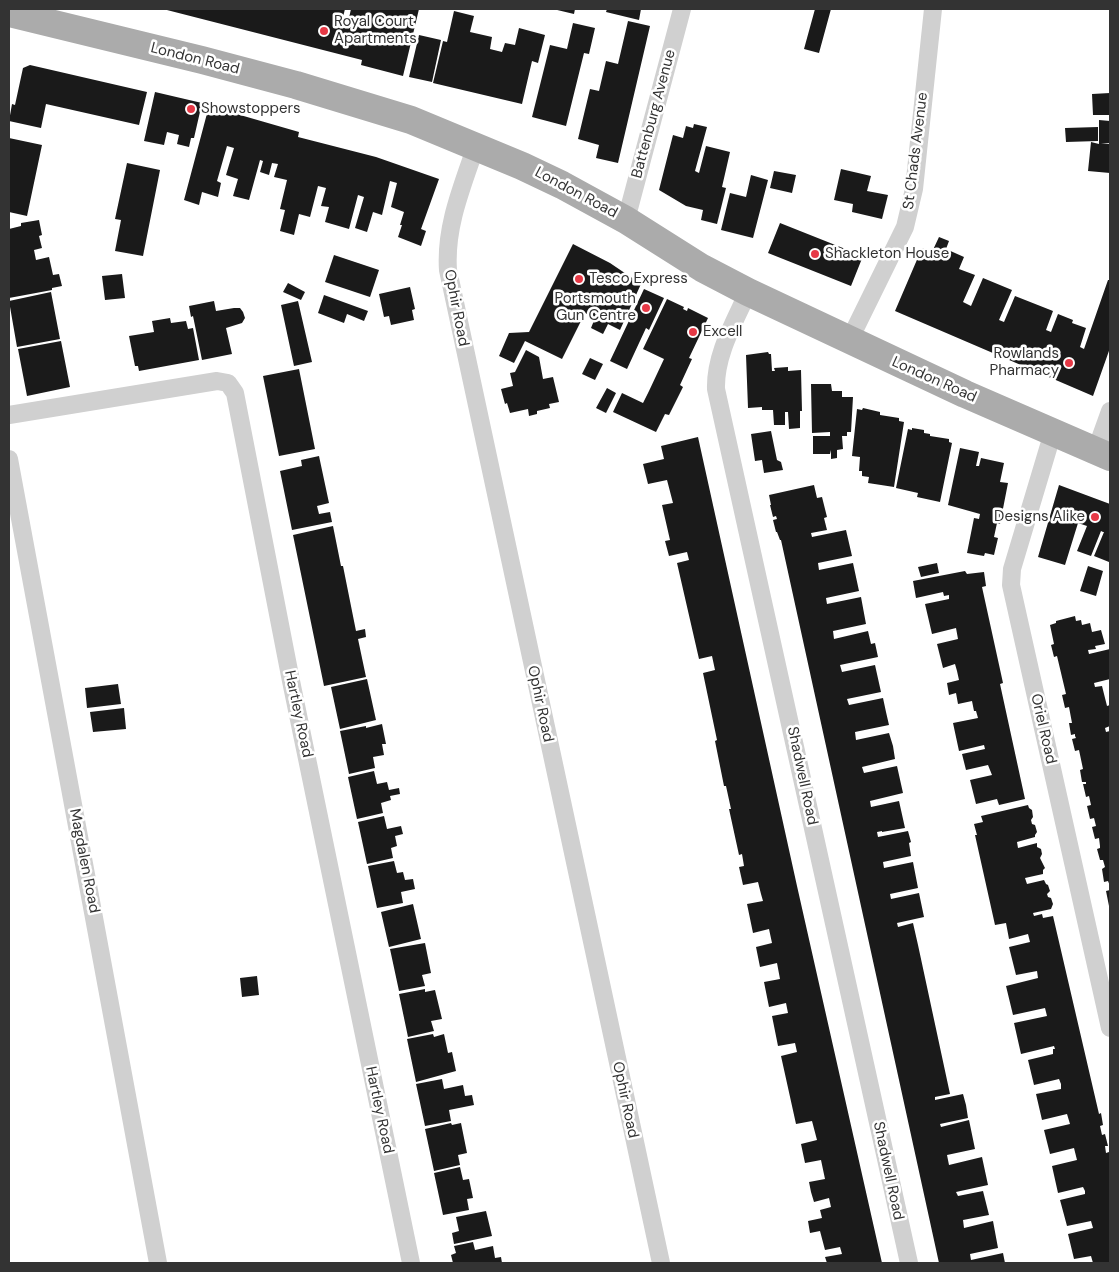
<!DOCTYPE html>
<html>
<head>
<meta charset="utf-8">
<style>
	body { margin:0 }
	#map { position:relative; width:1119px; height:1272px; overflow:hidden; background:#fff; font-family:"DM Sans",sans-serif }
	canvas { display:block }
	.frame { position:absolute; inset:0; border:10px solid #333; pointer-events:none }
</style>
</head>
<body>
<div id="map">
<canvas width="1119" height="1272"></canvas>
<div class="frame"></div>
</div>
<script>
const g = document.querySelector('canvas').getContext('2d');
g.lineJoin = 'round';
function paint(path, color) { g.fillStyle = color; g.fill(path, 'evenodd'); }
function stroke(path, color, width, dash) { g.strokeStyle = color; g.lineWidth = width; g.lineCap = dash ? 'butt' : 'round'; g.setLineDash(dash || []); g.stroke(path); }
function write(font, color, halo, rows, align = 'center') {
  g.font = font + ' "DM Sans",sans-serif'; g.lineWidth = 5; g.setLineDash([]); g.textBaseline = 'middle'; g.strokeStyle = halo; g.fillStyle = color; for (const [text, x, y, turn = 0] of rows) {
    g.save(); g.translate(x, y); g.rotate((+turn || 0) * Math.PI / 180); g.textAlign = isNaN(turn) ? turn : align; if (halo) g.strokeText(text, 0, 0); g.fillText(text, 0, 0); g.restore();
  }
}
const building = new Path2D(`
	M163,9h182l-2,8 6,1 2,-9h68l-16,67 -42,-11 1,-5z
	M553,9h22l-1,5z
	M607,9h34l-2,11 -33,-8z
	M815,9h16l-12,44 -15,-4z
	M454,11l20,5 -4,16 22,5 -2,12 12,3 3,-9 10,2 4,-17 26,7 -7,28 -6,-2 -10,43 -89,-21 10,-42 4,1z
	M628,21l22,5 -32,137 -22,-5 3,-13 -21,-6 12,-50 9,2 7,-30 12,3z
	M573,23l22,5 -6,26 -5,-1 -18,73 -34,-9 18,-72 17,4z
	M419,35l22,5 -9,42 -23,-5z
	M30,65l117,27 -8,33 -93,-21 -5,24 -32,-7 3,-17 3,1 8,-37z
	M155,92l47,11 -8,35h-3l-2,9 -12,-3 2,-9 -12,-3 -3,13 -20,-4z
	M1110,93v22h-17l-1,-21z
	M209,106l90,26 -1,5 78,20 63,22 -18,50 5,2 -5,15 -23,-9 4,-12h-2l4,-13 -13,-5 6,-24 -7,-2 -8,34 -9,-3 -6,20 -12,-4 9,-31 -6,-2 -9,34 -24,-7 4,-15 -8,-1 5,-18 -8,-2 -8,31 -11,-3 -5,21 -14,-4 5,-21 -5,-1 7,-29 -13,-3 4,-13 -6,-1 -3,12 -9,-3 3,-11 -3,-1 -11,40 -16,-4 5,-17 -12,-4 8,-27 -7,-2 -10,35 4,2 -3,14 -16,-5 -3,13 -15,-5z
	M1099,120l11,1v22h-9l9,1v29l-22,-2 3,-29 8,2z
	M694,124l13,3 -12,44 4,2 7,-27 24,6 -8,35 4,1 -9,36 -16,-4 2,-10 -17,-4 -27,-16 14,-55 10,3 3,-12 7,2z
	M1098,127v14l-32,1 -1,-14z
	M9,138l33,7 -15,71 -18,-4z
	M127,163l33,7 -17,86 -28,-5 6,-31 -6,-1z
	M841,169l30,7 -4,15 21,4 -6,24 -30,-7 1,-8 -19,-4z
	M774,171l22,4 -4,18 -22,-5z
	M751,175l17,5 -15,58 -32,-8 9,-37 16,4z
	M39,220l3,15 -3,1 3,12 -8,2 2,10 13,-3 4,18 6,-1 3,12 -10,2v2l-43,8v-69l12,-3v-3z
	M780,223l83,33 -12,30 -83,-33z
	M939,237l10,4 -3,8 18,8 -5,12 16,6 -12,27 8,4 12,-28 29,12 -13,30 5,2 11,-26 38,15 -7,19 5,2 7,-18 15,6 -1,3 14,5 -6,19 4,2 24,-69h2v68l-17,48 -198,-85 27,-63 10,4z
	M573,244l37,19 31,21 -21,46 -12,-6 -5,10 -12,-6 4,-10 -10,-5 -23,46 -37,-18 -11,22 -15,-7 10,-23 20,-1z
	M334,255l45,15 -9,27 -45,-15z
	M122,274l3,24 -20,2 -3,-24z
	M288,283l17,9 -4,8 -18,-8z
	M410,287l5,22 -3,1 2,10 -23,5 -2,-9 -5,1 -5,-23z
	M644,289l20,9 -15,32 -3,-2 -19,41 -17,-8z
	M51,292l9,47 -43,8 -8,-46z
	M324,295l44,16 -4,10 -17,-7 -3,9 -26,-10z
	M667,299l17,8 -1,2 4,2 1,-3 20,10 -19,40 3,1 -12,26 3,2 -14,28 -4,-1 -9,18 -43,-20 9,-19 21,10 6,-12 15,-32 -21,-10z
	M214,301l2,10 18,-3h6l3,4 2,6 -3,5 -16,5 6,26 -30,6 -9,-44 -2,1 -2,-11z
	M298,301l14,61 -18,4 -13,-61z
	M170,318l1,5 15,-2 2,8 5,-1 6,32 -60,11 -1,-5h-3l-6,-30 25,-4 -2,-11z
	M61,341l9,46 -43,9 -9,-47z
	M526,350l13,7 4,22 10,-2 6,25 -10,2 1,4 -13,3v3l-8,2 -1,-7 -18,4 -3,-10 -2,1 -4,-15 12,-3 -3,-13 5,-1z
	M768,352l1,2h2l1,17h3l-1,-3 14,-1v4l13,-1 1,41h-2v17l-11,1 -1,-17h-3v13h-11l-1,-15h-11v-3l-14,1 -2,-53z
	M590,358l13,6 -8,16 -13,-6z
	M299,369l16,80 -36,7 -16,-80z
	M811,384h20l1,7h10v6h11l-2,35h-4v4h-5l1,13 -6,1v8l-6,1v-9l-1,4h-17v-18h17v-4l-18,1z
	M607,388l9,5 -10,20 -10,-5z
	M863,408l17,4v3l19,3v3l5,1 -10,65 -26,-4 1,-6 -7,-1v-5h-3l1,-14 -8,-1 5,-47 5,1z
	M912,428l12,2v3l6,1v2l19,3v3l3,1 -12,59 -23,-5 1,-4 -22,-5 12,-59 4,1z
	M771,431l6,29 4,2 2,8 -19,3 -2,-13 -7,1 -4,-27z
	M698,437l99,449 85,377h-55l-2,-6 17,-3 -2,-7 -15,3 -5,-19 -10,2 -2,-12 14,-3 -2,-8 11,-3 -2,-9 -15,4 -3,-10 -2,-10 16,-3 -4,-19 -16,3 -4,-19 16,-4 -5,-19 -16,3 -15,-68 16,-4 -2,-9 -17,3 -6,-30 16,-3 -2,-10 -17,4 -5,-25 16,-3 -3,-16 -17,4 -4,-20 16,-4 -3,-14 -16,4 -6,-29 16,-3 -2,-7 -3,-12 -15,3 -4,-18 5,-1 -2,-12 -3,1 -10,-46h2l-5,-23h-2l-9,-45 2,-1 -14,-67 12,-3 -3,-14 -13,3 -22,-96 12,-3 -2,-8 -18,4 -4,-15 5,-1 -8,-35 11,-2 -6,-23 -19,4 -5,-20 21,-5 -3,-13z
	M960,448l19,4 -3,14h3l2,-8 23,5 -4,19 8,1 -8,41 -3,-1 -3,14 4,1 -4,17 -9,-2 -1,3 -17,-3 7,-35 5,1 1,-5 -32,-9z
	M319,456l10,47 -12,3 2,8 11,-2 2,10 -40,8 -12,-59 22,-5 -1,-6z
	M814,485l3,13 5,-1 5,20 -3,1 3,12 -16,3 1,4 34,-7 6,26 -34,7 1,7 34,-7 6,28 -33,7 1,6 34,-7 5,27 -33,7 1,8 34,-8 3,13 4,-1 3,14 -38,8 2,7 33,-7 6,27 -34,7 2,6 34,-7 3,14 3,13 -34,7 1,8 33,-7 4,13 2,13 -33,8 2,6 33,-7 6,27 -33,8 1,6 28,-6 6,27 -23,4v-1l-5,1 1,5 30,-6 3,11 -2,1 2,13 -28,6 1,6 29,-6 5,26 -28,6 1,5 28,-6 5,24 -27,6 1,4 15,-4 5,22 32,149 -15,3v3l28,-6 3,11 2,13 -28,6 1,3 28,-7 6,29 -28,6 2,10 33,-8 6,28 -32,7 2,4 25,-5 6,24 -26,5 1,8 29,-7 5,27 -28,6 1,6 32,-7 2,10h-66l-158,-723h-1l-3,-8h-1l-3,-12 4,-1 -1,-3 -3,1 -3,-12h1l-2,-10z
	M1059,485l51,19v54l-1,4 -15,-6 10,-24h-1l-2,-1 -10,25 -14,-5 10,-25 -9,-3 -13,42 -27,-8z
	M333,526l8,40h2l13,65 9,-2 1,8 -8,2 8,38 -42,9 -31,-151z
	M937,563l2,10 -18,4 -3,-10z
	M1088,566l15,5 -7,25 -16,-5z
	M965,571l2,3 17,-2 2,14 -4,1 21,96 -3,1 25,115 -26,6 -2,-6 -21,5 -6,-24 22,-5 -4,-10 -22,5 -4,-16 23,-5 -1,-4 -25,6 -6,-28 25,-5 -2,-7h-2l-2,-10 -14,3 -2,-11 -7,2 -2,-12 12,-3 -2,-9 -2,-7 -12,4 -6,-24 21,-5 -2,-11 -24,6 -7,-30 24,-5v-4l-5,1 -1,-4 -27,6 -3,-17z
	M1075,616l1,5 5,-1 1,5 8,-2 2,9 9,-2 4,14 -10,2 1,3 -8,1 1,4 21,-5v30l-16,4 1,4 7,-1 5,20 3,-1v21l-5,2 1,4 4,-1v155l-2,-5 -4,1 -2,-13 3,-2 -2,-7h-3l-3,-11 3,-1v-2l-1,-8 -4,1 -3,-12 4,-1 -2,-8 -4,1 -3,-13 4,-1 -2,-9 -3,1 -3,-13h3v-2h-4l-2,-12 3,-1 -4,-19 -4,1 -3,-12 4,-1 -1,-2v-2l-4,1 -2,-12h3l-3,-16 -4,1 -3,-13 4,-1 -9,-38 -3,1 -3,-12 3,-1 -4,-19 6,-2v-2z
	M367,679l9,41 -36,9 -9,-42z
	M118,684l3,20 -34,4 -2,-20z
	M124,708l2,21 -33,3 -3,-20z
	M382,724l4,20h-4l2,11 -11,2 2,11 -26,6 -9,-43 26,-5v2z
	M374,771l3,13 10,-2 2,8 10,-2 1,6 -10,2 1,4 -10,3 2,10 -26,6 -9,-42z
	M1028,805l1,3 3,2 1,7 -2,3 1,4 3,1 2,7 -2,3v2l-18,5 1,6 19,-5v4l4,2 1,5 -2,4 5,10 -2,2v4l-18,4 2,6 17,-4 2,4 2,1 2,6 -3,3 1,3 3,1 2,6 -2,5 -18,4 1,3 8,-2 1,4 10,-2 46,198 2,-1 2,12 -3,1 2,9 3,-1 3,12h-3l1,7 3,-1 1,8 -1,3 1,5v95h-17l-2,-7 -17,3 -6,-25 25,-6 -2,-7 -24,5 -7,-26 25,-6v-3l-2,-4 -25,6 -6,-27 25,-6 -3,-12 -24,6 -6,-24 26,-6 -3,-10 -25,6 -6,-26 25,-5v-5l-2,-5 -25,6 -6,-25 25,-6v-5h2l-1,-3 -33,8 -7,-31 33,-7 -2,-8 -32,7 -7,-29 32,-8 -1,-7 -21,4 -7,-28 21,-5 -2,-8 -19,5 -3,-16 -11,2 -20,-90h2l-3,-11 9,-2 -2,-6z
	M384,816l3,13 14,-3 2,8 -8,2 2,10 -6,2 2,10 -26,6 -9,-42z
	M394,861l3,12 6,-1 2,8 8,-1 2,10 -14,3 2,11 -26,5 -9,-42z
	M1110,890v16h-1l-3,-15z
	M413,904l8,35 -32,8 -8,-35z
	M425,943l6,30 -9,2 3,11 -26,5 -9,-42z
	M257,976l2,19 -17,2 -2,-19z
	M425,989v3l10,-2 7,29 -11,2 3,10 -26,6 -9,-43z
	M433,1034l1,3 10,-3 4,19 4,-1 4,19 -40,11 -9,-43z
	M442,1079l2,10 19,-4 2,11 7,-1 2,10 -25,5 2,11 -26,5 -9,-42z
	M451,1123l1,2 9,-2 6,30 -9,2 2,10 -26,6 -9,-42z
	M460,1167l3,13 6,-1 4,19 -6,1 2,11 -26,5 -9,-42z
	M486,1211l6,25 -38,8 -2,-11 7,-2 -3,-14z
	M473,1242l2,8 18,-4 2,12 6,-1 1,6h-49l-2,-8 5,-2 -2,-7z`);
const minor = new Path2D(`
	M476,146c-14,41 -31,81 -28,124l213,993
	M626,220l56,-211
	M748,292c-14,31 -33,63 -32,97l193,874
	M849,341l56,-114 9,-38 19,-180
	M9,415l208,-34 11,2 7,10 56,288 120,582
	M1053,432l-41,137 -1,16 99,443
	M1096,450l14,-39
	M9,459l149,804`);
const primary = new Path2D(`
	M9,13l193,47 94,25 115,35 111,46 40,19 64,35 76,48 46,24 217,102 145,63`);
const markers = [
	[324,31,5,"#e63946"],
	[191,109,5,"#e63946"],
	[815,254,5,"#e63946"],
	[579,279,5,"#e63946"],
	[646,308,5,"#e63946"],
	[693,332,5,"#e63946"],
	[1069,363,5,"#e63946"],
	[1095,517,5,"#e63946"]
];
const poiNames = [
	["Royal Court",334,22],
	["Apartments",334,39],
	["Showstoppers",201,109],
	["Shackleton House",825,254],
	["Tesco Express",589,279],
	["Portsmouth",636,299,"right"],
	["Gun Centre",636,316,"right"],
	["Excell",703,332],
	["Rowlands",1059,354,"right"],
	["Pharmacy",1059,371,"right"],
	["Designs Alike",1085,517,"right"]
];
const streetNames = [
	["London Road",195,59,14],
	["Battenburg Avenue",654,114,-75],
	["St Chads Avenue",916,151,-83],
	["London Road",576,193,28],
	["Ophir Road",456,308,79],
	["London Road",934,380,24],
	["Ophir Road",540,704,78],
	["Hartley Road",298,714,78],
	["Oriel Road",1043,729,77],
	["Shadwell Road",802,776,78],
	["Magdalen Road",84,861,79],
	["Ophir Road",625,1100,78],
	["Hartley Road",379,1110,78],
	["Shadwell Road",888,1171,78]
];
paint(building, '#1a1a1a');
stroke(minor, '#d0d0d0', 18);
stroke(primary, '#ababab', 28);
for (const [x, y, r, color] of markers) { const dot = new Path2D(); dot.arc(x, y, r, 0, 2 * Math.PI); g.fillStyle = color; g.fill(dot); stroke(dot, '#fff', 2); }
write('15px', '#333', '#fff', poiNames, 'left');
write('15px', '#333', '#fff', streetNames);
</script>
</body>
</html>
